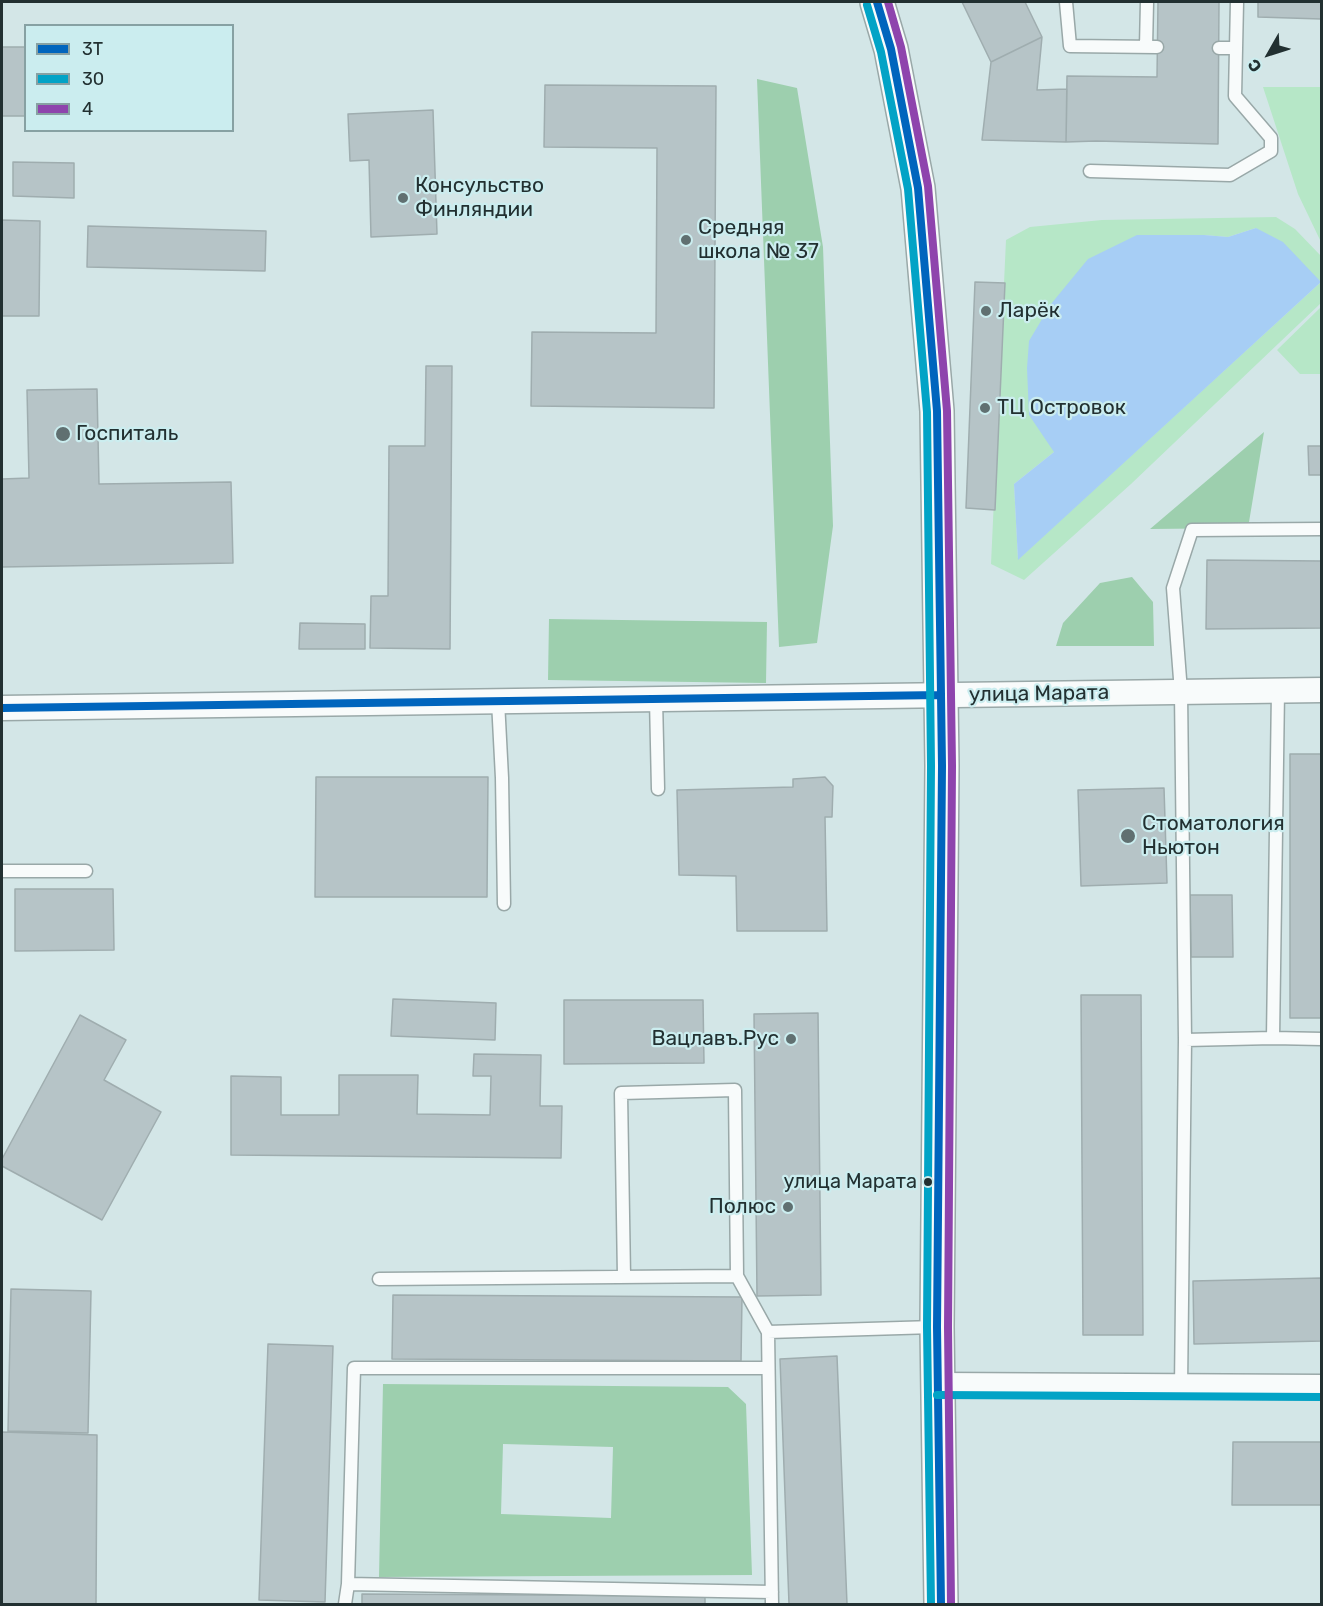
<!DOCTYPE html>
<html>
<head>
<meta charset="utf-8">
<style>
	body { margin:0 }
	#map { position:relative; width:1323px; height:1606px; overflow:hidden; background:#d3e6e7; font-family:Rubik,sans-serif }
	canvas { display:block }
	.frame { position:absolute; inset:0; border:3px solid #223031; pointer-events:none }
	.legend { position:absolute; left:24px; top:24px; width:210px; height:108px; box-sizing:border-box; background:#cbedef; border:2px solid #87a1a3; margin:0; padding:8px 10px; list-style:none; font-size:18px; color:#223031 }
	.legend li { display:flex; align-items:center; gap:12px; height:30px }
	.legend b { width:30px; border:2px solid #87a1a3 }
	.north { position:absolute; left:1239px; top:24px; width:60px; height:60px; -webkit-text-stroke:4px #cbedef; paint-order:stroke; rotate:231deg; font-size:16px; font-weight:700; line-height:24px; text-align:center; color:#223031 }
	.north::after { content:''; display:block; margin:auto; width:21px; height:27px; background:#223031; clip-path:polygon(50% 0,100% 100%,50% 72%,0 100%) }
</style>
</head>
<body>
<div id="map">
<canvas width="1323" height="1606"></canvas>
<div class="frame"></div>
<ul class="legend">
<li><b style="height:8px;background:#0065bd"></b>3Т</li>
<li><b style="height:8px;background:#02a3c6"></b>30</li>
<li><b style="height:8px;background:#8e44ad"></b>4</li>
</ul>
<div class="north">С</div>
</div>
<script>
const g = document.querySelector('canvas').getContext('2d');
g.lineJoin = 'round';
function paint(path, color) { g.fillStyle = color; g.fill(path, 'evenodd'); }
function stroke(path, color, width, dash) { g.strokeStyle = color; g.lineWidth = width; g.lineCap = dash ? 'butt' : 'round'; g.setLineDash(dash || []); g.stroke(path); }
function write(font, color, halo, rows, align = 'center') {
  g.font = font + ' Rubik,sans-serif'; g.lineWidth = 4.5; g.setLineDash([]); g.textBaseline = 'middle'; g.strokeStyle = halo; g.fillStyle = color; for (const [text, x, y, turn = 0] of rows) {
    g.save(); g.translate(x, y); g.rotate((+turn || 0) * Math.PI / 180); g.textAlign = isNaN(turn) ? turn : align; if (halo) g.strokeText(text, 0, 0); g.fillText(text, 0, 0); g.restore();
  }
}
const green = new Path2D(`
	M1263,87h58v155l-23,-48z
	M1276,217l19,12 26,27v47l-190,181 -107,96 -33,-16 15,-324 24,-13 72,-7zM1256,228l65,54 -303,277 -4,-75 40,-32 150,-217 24,2z
	M1321,307v67h-21l-23,-24z`);
const forest = new Path2D(`
	M757,79l40,9 26,159 10,279 -16,117 -38,4z
	M1264,432l-16,96 -98,1z
	M1132,577l21,25 1,44h-98l7,-23 37,-40z
	M549,619l218,3 -1,61 -218,-3z
	M383,1384l345,3 18,17 6,171 -373,2zM503,1444l110,3 -2,71 -110,-4z`);
const water = new Path2D(`
	M1256,228l27,14 38,40 -303,278 -4,-76 40,-32 -25,-37 -2,-47 2,-27 22,-37 37,-45 49,-24h67l24,2z`);
const building = new Path2D(`
	M962,2h63l17,35 -51,25z
	M1158,2h61l-1,142 -122,-3 -30,1 1,-66 90,1z
	M1258,2h64v22l-1,-5 -63,-2z
	M1042,37l-5,53 30,-1 -1,53 -84,-2 9,-78z
	M2,47h24v69h-24z
	M545,85l171,1 -2,322 -183,-2 1,-74 124,1 1,-185 -113,-1z
	M433,110l4,124 -66,3 -2,-77 -19,1 -2,-47z
	M13,162l61,1v35l-61,-2z
	M2,220l38,1 -1,95h-37z
	M88,226l178,5 -1,40 -178,-4z
	M975,282l30,1 -10,227 -29,-2z
	M426,366h26l-2,283 -80,-1 1,-52h17l1,-150h36z
	M97,389l2,95 132,-2 2,81 -231,4v-88l27,-1 -2,-88z
	M1308,446h14v29h-13z
	M1207,560l115,1v67l-116,1z
	M300,623l65,1v25h-66z
	M1290,754h32v264h-32z
	M316,777h172l-1,120h-172z
	M825,777l8,9 -1,31h-7l2,114h-90l-1,-55 -57,-1 -2,-85 116,-3v-8z
	M1164,788l3,95 -86,3 -3,-96z
	M15,889h98l1,61 -99,1z
	M1190,895h42l1,62h-42z
	M1081,995h60l2,340h-60z
	M393,999l103,4 -1,37 -104,-4z
	M564,1000h139l1,63 -140,1z
	M818,1013l3,282 -64,1 -3,-282z
	M80,1015l46,25 -22,40 57,32 -59,108 -100,-54v-7z
	M474,1054l67,1 -1,51h22l-1,52 -330,-3v-79l50,1v38h58v-40h79l-1,39 73,1 1,-39h-18z
	M1322,1278v63l-128,3 -1,-63z
	M11,1289l80,2 -3,142 -80,-2z
	M393,1295l349,2 -1,64 -349,-2z
	M268,1344l65,2 -8,256 -66,-2z
	M837,1356l10,248h-58l-9,-245z
	M2,1432l95,3 -1,169h-94z
	M1233,1442h89v63h-90z
	M362,1594l343,2v8h-343z`);
const lane = new Path2D(`
	M1066,2l4,44 87,1
	M1146,47l1,-45
	M1219,48h16
	M1090,171l140,4 41,-24v-13l-36,-42 2,-94
	M656,699l2,90
	M498,701l4,77 2,126
	M2,871h84
	M1273,1038l49,1
	M1185,1040l-4,-348 -8,-104 19,-58 130,-1
	M624,1277l-3,-184 114,-3 2,186 31,56 4,272
	M379,1279l358,-3
	M768,1332l166,-5
	M1181,1387l4,-347 88,-2 5,-347
	M348,1584l424,8
	M345,1604l3,-20 6,-216h414`);
const street = new Path2D(`
	M2,708l1320,-18
	M937,1385l385,2`);
const primary = new Path2D(`
	M877,2l14,47 27,139 19,223 5,355 -5,561 4,277`);
const bus1 = new Path2D(`
	M877,2l14,47 27,139 19,223 5,355 -5,561 4,277
	M2,708l939,-13`);
const bus2 = new Path2D(`
	M867,5l14,47 27,137 19,223 4,354 -4,561 4,277
	M937,1395l385,2`);
const bus3 = new Path2D(`
	M888,2l13,45 27,139 19,225 5,355 -4,561 3,277`);
const markers = [
	[403,198,6,"#607071"],
	[686,240,6,"#607071"],
	[986,311,6,"#607071"],
	[985,408,6,"#607071"],
	[63,434,8,"#607071"],
	[1128,836,8,"#607071"],
	[791,1039,6,"#607071"],
	[928,1182,5,"#223031"],
	[788,1207,6,"#607071"]
];
const busNames = [
	["улица Марата",917,1182]
];
const poiNames = [
	["Консульство",415,186],
	["Финляндии",415,210],
	["Средняя",698,228],
	["школа № 37",698,252],
	["Ларёк",998,311],
	["ТЦ Островок",997,408],
	["Госпиталь",76,434],
	["Стоматология",1142,824],
	["Ньютон",1142,848],
	["Вацлавъ.Рус",779,1039,"right"],
	["Полюс",776,1207,"right"]
];
const streetNames = [
	["улица Марата",1039,694,-1]
];
paint(green, '#b6e7c7');
paint(forest, '#9dcfae');
paint(water, '#a7cef5');
paint(building, '#b6c4c7');
stroke(building, '#9fadaf', 1.5);
stroke(lane, '#99a8a8', 15);
stroke(street, '#99a8a8', 27);
stroke(primary, '#99a8a8', 36);
stroke(lane, '#f8fbfb', 12);
stroke(street, '#f8fbfb', 24);
stroke(primary, '#f8fbfb', 33);
stroke(bus1, '#0065bd', 8);
stroke(bus2, '#02a3c6', 8);
stroke(bus3, '#8e44ad', 8);
for (const [x, y, r, color] of markers) { const dot = new Path2D(); dot.arc(x, y, r, 0, 2 * Math.PI); g.fillStyle = color; g.fill(dot); stroke(dot, '#cbedef', 2); }
write('20px', '#223031', '#cbedef', busNames, 'right');
write('21px', '#223031', '#cbedef', poiNames, 'left');
write('21px', '#223031', '#cbedef', streetNames);
</script>
</body>
</html>
